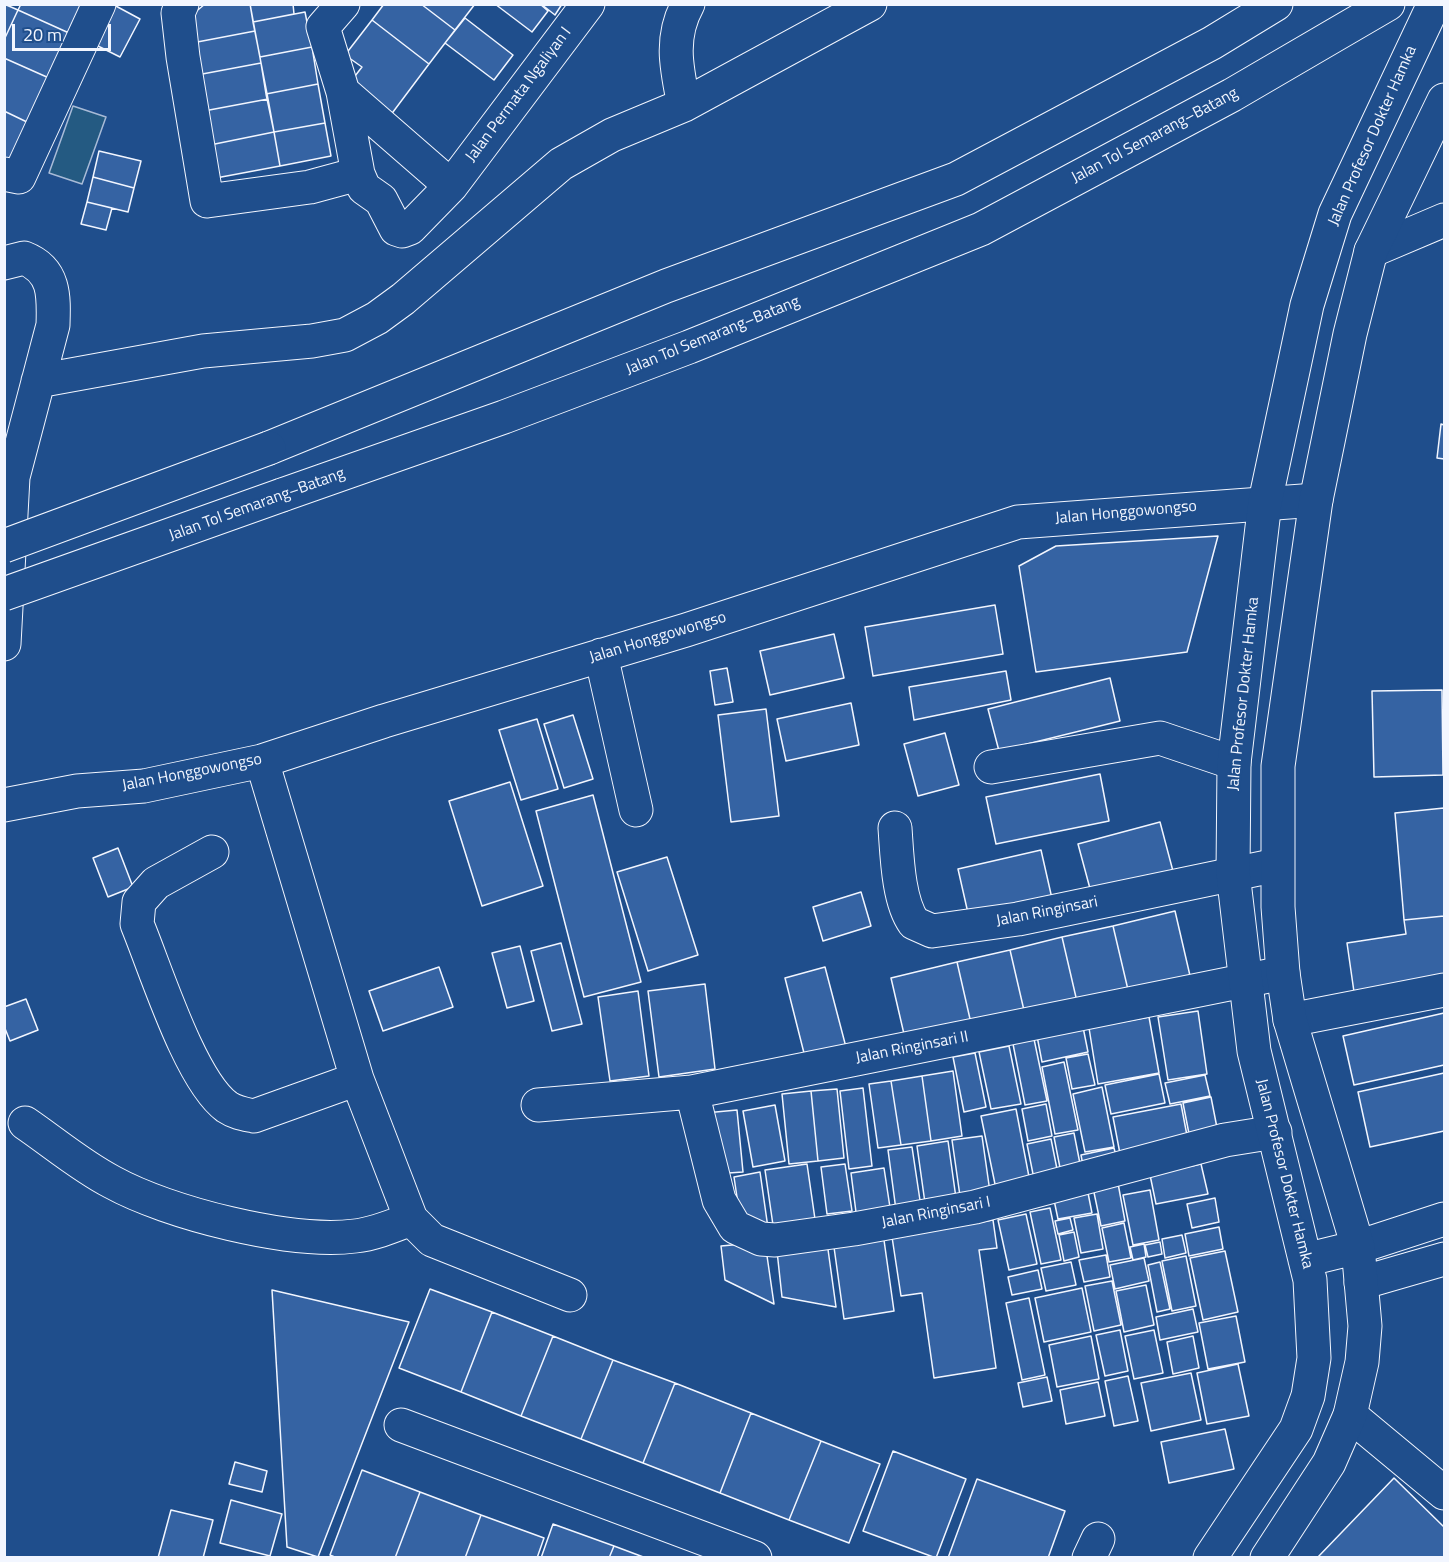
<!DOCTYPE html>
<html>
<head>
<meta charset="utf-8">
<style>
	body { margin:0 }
	#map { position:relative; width:1449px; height:1562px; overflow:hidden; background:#1f4e8c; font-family:"Titillium Web",sans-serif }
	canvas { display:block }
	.frame { position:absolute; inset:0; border:6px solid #f2f6ff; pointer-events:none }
	.scale { position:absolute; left:12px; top:24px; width:99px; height:27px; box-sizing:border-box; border:3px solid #f2f6ff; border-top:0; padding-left:8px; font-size:18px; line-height:21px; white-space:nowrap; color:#f2f6ff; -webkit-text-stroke:4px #1f4e8c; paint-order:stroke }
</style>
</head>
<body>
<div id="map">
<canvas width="1449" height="1562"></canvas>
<div class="frame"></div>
<div class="scale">20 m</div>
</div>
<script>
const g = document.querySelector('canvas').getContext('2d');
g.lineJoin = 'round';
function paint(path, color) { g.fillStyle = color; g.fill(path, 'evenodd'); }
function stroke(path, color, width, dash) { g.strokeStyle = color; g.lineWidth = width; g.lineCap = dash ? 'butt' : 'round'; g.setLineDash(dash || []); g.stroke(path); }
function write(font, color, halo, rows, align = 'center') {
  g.font = font + ' "Titillium Web",sans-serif'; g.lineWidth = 4.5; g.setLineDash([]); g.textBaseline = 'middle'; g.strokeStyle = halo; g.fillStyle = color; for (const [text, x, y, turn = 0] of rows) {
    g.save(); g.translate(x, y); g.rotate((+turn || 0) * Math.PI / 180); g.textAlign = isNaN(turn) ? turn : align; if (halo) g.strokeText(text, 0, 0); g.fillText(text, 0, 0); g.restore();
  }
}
const green = new Path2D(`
	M73,106l33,11 -24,67 -33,-11z`);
const building = new Path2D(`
	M4,4l14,6 -14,30z
	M21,4h62l-14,29 -51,-23z
	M205,4h45l5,27 -63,12 -5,-24z
	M250,4h43l1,10 -41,8z
	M384,4h37l34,26 -26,34 -57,-44z
	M421,4h54l-20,26z
	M495,4h45l8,7 -16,21z
	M541,4h21l-7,11z
	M114,5l26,14 -20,38 -26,-13z
	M18,10l51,23 -20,45 -45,-20v-18z
	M305,12l7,35 -52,10 -7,-35z
	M465,18l48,37 -19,25 -49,-37z
	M372,20l57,44 -39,52 -42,-31 14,-18 -17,-12z
	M255,31l6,32 -64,12 -5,-32z
	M312,47l6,37 -52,10 -6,-37z
	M4,58l45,20 -20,45 -25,-12z
	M261,63l7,36 -64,12 -7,-36z
	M318,84l7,39 -51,9 -8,-38z
	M268,99l6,33 -64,13 -6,-34z
	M4,111l25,12 -25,46z
	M325,123l6,33 -51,10 -6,-34z
	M274,132l6,34 -64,12 -6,-33z
	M99,151l42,10 -7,27 -41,-11z
	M93,177l41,11 -6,24 -41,-10z
	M87,202l25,6 -6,22 -25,-6z
	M1441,424l3,1v34l-7,-1z
	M1218,536l-31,116 -151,20 -17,-106 37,-20z
	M995,605l8,49 -130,22 -8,-49z
	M834,634l10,44 -74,17 -10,-44z
	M727,668l6,34 -18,3 -5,-34z
	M1006,671l5,29 -97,20 -5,-33z
	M1110,678l10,43 -121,30 -11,-42z
	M1442,690l1,85 -69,2 -2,-86z
	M851,703l8,42 -73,16 -9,-42z
	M766,709l13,107 -48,6 -13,-107z
	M573,715l20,64 -29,9 -20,-64z
	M537,719l21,70 -37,11 -22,-70z
	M945,733l14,52 -41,11 -14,-52z
	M1100,774l9,47 -113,23 -10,-47z
	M510,782l33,104 -61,20 -33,-105z
	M593,795l48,187 -57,15 -48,-186z
	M1444,808v108l-40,4 -9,-107z
	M1160,822l14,53 -82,21 -14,-52z
	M118,848l15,39 -25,10 -15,-39z
	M1041,850l12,53 -83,19 -12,-53z
	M667,857l31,98 -50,16 -31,-99z
	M861,892l10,34 -48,15 -10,-34z
	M1175,911l16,69 -62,14 -16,-68z
	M1444,916v61l-90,15 -7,-49 59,-9 -2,-14z
	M1113,926l16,68 -51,12 -16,-69z
	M1062,937l16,69 -52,13 -16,-69z
	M561,943l21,81 -30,7 -21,-80z
	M520,946l14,55 -27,7 -15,-55z
	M1010,950l16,69 -53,13 -16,-70z
	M957,962l16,70 -66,15 -16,-69z
	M439,967l14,40 -70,24 -14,-40z
	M825,967l22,84 -41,10 -21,-83z
	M705,984l10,85 -56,8 -11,-86z
	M638,991l11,85 -39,5 -12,-84z
	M26,999l12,31 -28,11 -6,-15v-19z
	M1198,1011l9,63 -39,6 -10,-63z
	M1444,1013v52l-90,20 -11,-49z
	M1149,1017l10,56 -61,11 -9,-56z
	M1083,1027l5,25 -46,10 -5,-26z
	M1034,1039l13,62 -22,4 -12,-61z
	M1009,1046l12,58 -30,5 -12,-57z
	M975,1053l11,54 -22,5 -11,-55z
	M1088,1054l7,31 -23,4 -6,-31z
	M1064,1062l14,68 -23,4 -13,-67z
	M953,1071l9,65 -31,5 -9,-65z
	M1444,1073v58l-74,16 -12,-55z
	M1159,1074l6,29 -54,11 -6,-29z
	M1205,1075l5,21 -40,8 -5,-21z
	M922,1076l9,65 -30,4 -10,-64z
	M891,1081l10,64 -23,3 -9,-64z
	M1102,1087l12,60 -29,5 -12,-58z
	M863,1088l9,78 -23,3 -9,-78z
	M837,1089l7,69 -26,3 -7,-70z
	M811,1091l7,70 -29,3 -7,-70z
	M1211,1097l8,41 -28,6 -8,-41z
	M1046,1104l6,32 -24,5 -6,-32z
	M1181,1104l8,42 -68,13 -8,-42z
	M775,1105l10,56 -32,6 -10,-56z
	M1016,1109l14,73 -34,7 -15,-73z
	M737,1110l6,62 -29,2 -9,-61z
	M1074,1133l8,41 -20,4 -8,-41z
	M982,1136l8,56 -30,4 -8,-56z
	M1051,1139l8,40 -24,5 -8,-40z
	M948,1141l8,57 -31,5 -8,-57z
	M912,1147l9,60 -25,3 -8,-60z
	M1114,1148l4,15 -34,8 -3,-16z
	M807,1164l9,62 -42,6 -9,-62z
	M845,1164l7,47 -25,3 -6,-47z
	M1201,1164l7,30 -52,10 -6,-29z
	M884,1168l7,46 -34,6 -6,-47z
	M760,1172l8,56 -26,3 -8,-54z
	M1117,1178l8,43 -24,5 -9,-43z
	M1150,1190l9,50 -26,5 -10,-50z
	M1088,1193l4,20 -34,6 -4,-19z
	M1215,1198l4,24 -27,6 -5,-24z
	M1050,1208l11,52 -20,4 -11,-52z
	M1026,1214l11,50 -28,6 -11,-50z
	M1097,1214l6,35 -22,4 -7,-35z
	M1070,1218l3,12 -15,4 -3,-13z
	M993,1220l4,28 -18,2 17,118 -62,10 -12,-85 -21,3 -9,-59z
	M1124,1223l7,35 -22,4 -7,-34z
	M1219,1227l4,22 -34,7 -4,-22z
	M1074,1232l5,25 -15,4 -5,-26z
	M883,1233l11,78 -50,8 -11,-79z
	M826,1235l10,72 -54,-10 -6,-55z
	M1182,1235l4,18 -21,5 -3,-19z
	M765,1242l9,62 -49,-24 -4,-34z
	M1160,1242l2,12 -14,3 -3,-12z
	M1144,1244l2,13 -13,3 -3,-13z
	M1225,1251l13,61 -35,8 -13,-62z
	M1106,1255l4,22 -26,5 -5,-22z
	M1186,1256l10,50 -24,5 -10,-50z
	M1144,1258l5,23 -34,8 -5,-24z
	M1071,1262l5,23 -30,6 -5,-23z
	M1160,1262l10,47 -13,3 -9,-47z
	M1038,1270l4,19 -30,6 -4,-18z
	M1112,1281l9,44 -27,6 -9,-45z
	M1146,1285l8,40 -30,7 -8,-41z
	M1082,1288l9,44 -47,10 -9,-44z
	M430,1289l62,23 -31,80 -62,-24z
	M272,1290l137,32 -91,235 -31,-10z
	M1029,1298l16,77 -23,5 -16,-77z
	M1193,1309l5,23 -38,8 -4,-23z
	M492,1312l61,24 -32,80 -60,-24z
	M1236,1316l9,46 -37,7 -9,-46z
	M1120,1330l8,41 -23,5 -9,-41z
	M1154,1330l9,43 -29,6 -9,-43z
	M553,1336l60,24 -32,79 -60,-23z
	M1091,1336l8,43 -42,8 -8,-42z
	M1193,1336l6,32 -26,6 -6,-32z
	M613,1360l62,23 -32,80 -62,-24z
	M1238,1364l11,52 -42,8 -10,-51z
	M1191,1373l10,47 -50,11 -10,-48z
	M1128,1376l10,45 -24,5 -9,-45z
	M1047,1377l5,24 -29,6 -5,-24z
	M1098,1382l7,34 -39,8 -6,-34z
	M675,1383l76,30 -31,80 -77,-30z
	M751,1413l70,28 -32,79 -69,-27z
	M1225,1429l9,40 -65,14 -8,-41z
	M821,1441l59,23 -31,79 -60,-23z
	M893,1451l73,28 -30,79 -73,-27z
	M235,1462l32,9 -5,21 -33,-8z
	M362,1470l58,22 -25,66h-58l-7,-3z
	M1394,1478l50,49v31h-127z
	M977,1479l88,32 -17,47h-100z
	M420,1492l61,23 -16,43h-70z
	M231,1500l51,14 -12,42 -50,-13z
	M171,1510l42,10 -10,38h-45z
	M481,1515l63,23 -7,20h-72z
	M553,1524l61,22 -5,12h-68z
	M614,1546l32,12h-37z`);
const minor = new Path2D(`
	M182,4l-4,9 5,44 24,144 103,-14 48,-13
	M343,92l-20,-65 20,-23
	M684,105c-7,-35 -15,-67 4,-101
	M4,174l15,3 80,-173
	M451,186l-41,42 -8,3 -6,-2 -15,-29 -17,-12 -6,-14 -15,-82 108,94 137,-182
	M1371,251l73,-31
	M4,263l20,-5c31,12 30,38 29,67l-40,152 -9,167
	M38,381l165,-30 109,-10 33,-6 32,-17 26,-19 158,-135 51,-29 72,-30 186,-101
	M601,655l35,155
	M262,761l95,318 54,140 21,21 138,55
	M991,767l169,-29 74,25
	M4,805l73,-14 67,-5 118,-25 122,-40 302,-91 332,-108 298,-22
	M895,828c2,27 3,73 19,95l18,8 86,-12 259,-54
	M212,852l-56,31 -17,19 -2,22c19,46 53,156 90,183 9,6 17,7 27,9l103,-37
	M1290,1020l154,-30
	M692,1092l27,108 16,27 26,12 14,1 79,-11 121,-22 250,-67 50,-8
	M538,1105l154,-13 591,-119
	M25,1123c28,19 56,43 87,59 56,31 178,62 243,54 19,-2 38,-10 56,-17
	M1358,1247l86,-28
	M1361,1283l83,-24
	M1350,1415l94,78
	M401,1425l354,133
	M1089,1558l9,-19`);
const major = new Path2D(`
	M1305,1260l53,-13
	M1210,1558l86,-129 12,-33 6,-38 -4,-78 -56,-229 -21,-178 1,-110 31,-261 42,-197 28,-91 99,-210
	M1267,1558l62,-95 21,-48 12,-53 3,-36 -7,-79 -68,-227 -7,-47 -5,-66v-141l38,-266 34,-166 21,-83 73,-151`);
const highway = new Path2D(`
	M269,448l397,-162 290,-107 256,-136 64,-39
	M282,495l222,-78 185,-70 292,-118 251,-134 156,-91`);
const highwayBridge = new Path2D(`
	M4,546l265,-98
	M4,594l278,-99`);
const streetNames = [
	["Jalan Permata Ngaliyan I",519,95,-53],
	["Jalan Tol Semarang–Batang",1155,136,-28],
	["Jalan Profesor Dokter Hamka",1373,136,-66],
	["Jalan Tol Semarang–Batang",713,336,-22],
	["Jalan Tol Semarang–Batang",257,505,-20],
	["Jalan Honggowongso",1126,513,-5],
	["Jalan Honggowongso",658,638,-17],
	["Jalan Profesor Dokter Hamka",1244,694,-84],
	["Jalan Honggowongso",192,773,-11],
	["Jalan Ringinsari",1047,912,-11],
	["Jalan Ringinsari II",912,1048,-11],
	["Jalan Profesor Dokter Hamka",1284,1174,76],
	["Jalan Ringinsari I",936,1213,-11]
];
paint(green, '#245a82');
stroke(green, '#a8bbd7', 1.5);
paint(building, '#3563a3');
stroke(building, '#f2f6ff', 1.5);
stroke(minor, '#f2f6ff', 35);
stroke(major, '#f2f6ff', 35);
stroke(highway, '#f2f6ff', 35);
stroke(minor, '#1f4e8c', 33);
stroke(major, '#1f4e8c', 33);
stroke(highway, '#1f4e8c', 33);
stroke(highwayBridge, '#f2f6ff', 35, []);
stroke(highwayBridge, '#1f4e8c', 33);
write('16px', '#f2f6ff', '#1f4e8c', streetNames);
</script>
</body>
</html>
